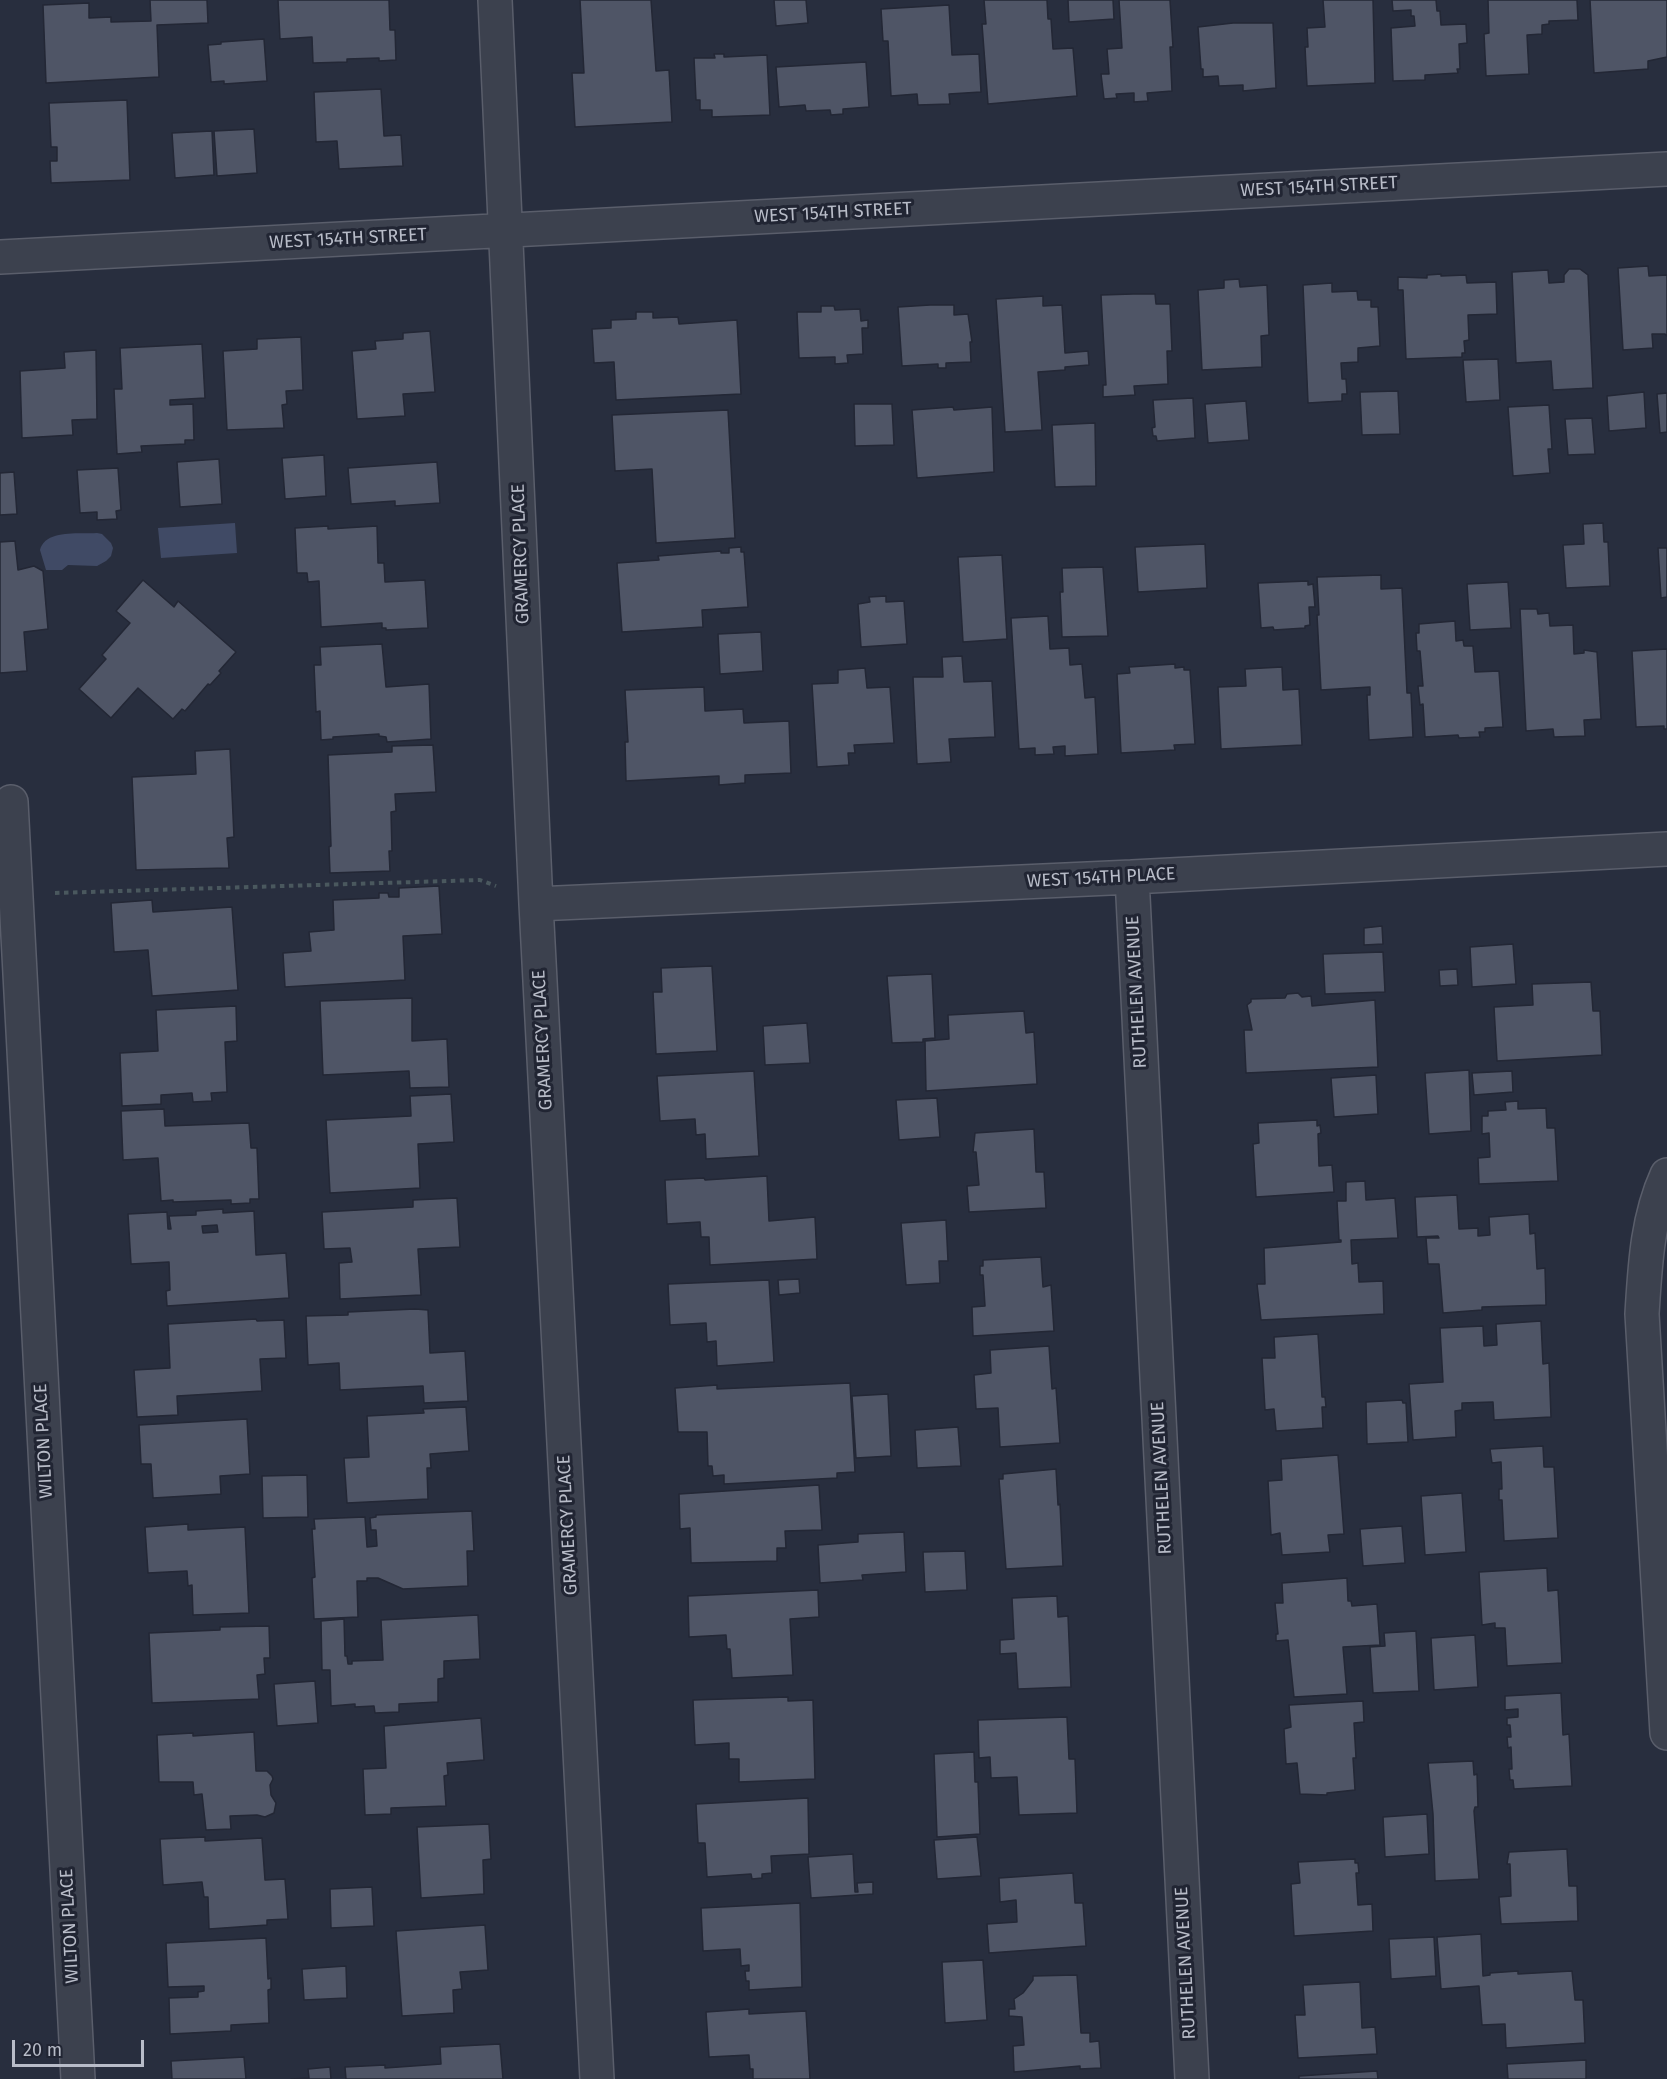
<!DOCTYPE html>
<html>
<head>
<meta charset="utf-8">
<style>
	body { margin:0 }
	#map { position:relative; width:1667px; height:2079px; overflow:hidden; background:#282e3e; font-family:"Fira Sans",sans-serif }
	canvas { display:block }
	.scale { position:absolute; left:12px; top:2040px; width:132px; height:27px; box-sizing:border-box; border:3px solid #b8bcc8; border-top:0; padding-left:8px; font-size:18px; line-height:21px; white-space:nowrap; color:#b8bcc8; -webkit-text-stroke:4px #212533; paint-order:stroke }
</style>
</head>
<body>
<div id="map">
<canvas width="1667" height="2079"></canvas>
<div class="scale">20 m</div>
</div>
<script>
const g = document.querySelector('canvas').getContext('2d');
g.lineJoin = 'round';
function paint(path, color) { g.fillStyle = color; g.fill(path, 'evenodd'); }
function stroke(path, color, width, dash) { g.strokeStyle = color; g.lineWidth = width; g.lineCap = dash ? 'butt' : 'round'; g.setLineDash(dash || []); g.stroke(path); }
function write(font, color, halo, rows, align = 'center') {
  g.font = font + ' "Fira Sans",sans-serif'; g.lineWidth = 6; g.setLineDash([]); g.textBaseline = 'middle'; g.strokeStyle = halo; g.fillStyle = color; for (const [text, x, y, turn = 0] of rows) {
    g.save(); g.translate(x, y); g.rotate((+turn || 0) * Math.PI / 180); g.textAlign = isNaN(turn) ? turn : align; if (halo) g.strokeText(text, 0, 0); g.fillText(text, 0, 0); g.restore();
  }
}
const water = new Path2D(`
	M235,523l2,30 -76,5 -3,-30z
	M97,533l5,1 9,9 2,5 -2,8 -5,5 -9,5 -29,-1 -6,5h-16l-6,-20c5,-21 40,-16 57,-17z`);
const building = new Path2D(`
	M150,0h57l1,23 -51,2 2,52 -113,6 -3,-78 46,-2v15l22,-1v5l40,-1z
	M278,0h111l1,30h5l1,30 -17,1v-3l-32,1v3l-34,1 -1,-26 -32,2z
	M580,0h71l5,71 13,-1 3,52 -97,5 -3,-54h12z
	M774,0h32l2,23 -32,3z
	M984,0h63l1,19h3l2,30 20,-1 4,48 -89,8 -6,-80h4z
	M1068,0h45l1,19 -45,3z
	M1119,0h51l3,47h-3l2,44 -25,2 1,8 -14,1v-9l-18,1 1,4 -13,1 -3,-25h8l-2,-25 15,-1z
	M1323,0h50l2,83 -68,3 -2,-39h3l-1,-19 18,-1z
	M1392,0h44l1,11h3l1,14 25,-1 1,19 -8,1 1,25h-3l1,4 -33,2v5l-32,1 -2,-53 24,-2 -1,-10h-3v-6l-18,1z
	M1488,0h89l1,20 -29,1v3l-7,1v9l-15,1 2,39 -43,2 -2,-42 5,-1z
	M1590,0h77v57l-19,4v8l-54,4z
	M949,5l3,50 27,-1 2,38 -32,2 1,10 -32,1 -1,-11 -26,2 -3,-55h-5l-2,-32z
	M1233,23h40l3,65 -33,3v-6l-24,1 -1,-10 -15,1v-8h-2l-3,-42z
	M264,39l3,42 -43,3v-3l-13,1 -3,-37 13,-1v-2z
	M714,54h10v3l43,-2 3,60 -58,2v-7h-12v-10h-4l-2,-42h21z
	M866,62l3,45 -26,2v5l-12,1 -1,-5 -24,1 -1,-6 -26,2 -3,-40z
	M381,89l3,47 17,-1 2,31 -64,3 -2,-28 -21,1 -2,-50z
	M127,100l3,80 -79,3 -1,-22h7v-14h-6l-2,-44z
	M254,129l3,44 -40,3 -3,-45z
	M212,131l2,44 -39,3 -3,-45z
	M1648,266l1,10 18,-1v61l-2,-2h-13l1,14 -30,2 -5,-82z
	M1569,269h11l8,6 5,113 -40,2 -2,-29 -35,2 -4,-91 36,-2 1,13 15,-1v-7z
	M1441,274v2l25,-1 1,8 29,-1 1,32 -29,1 1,25 -5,1 1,12h-3v4l-56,2 -3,-69h-5v-13l29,1v-3z
	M1239,279l1,8 27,-2 2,50 -8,1 1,31 -60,3 -4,-80 26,-2v-8z
	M1332,283v9l25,-1 1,9h13v7h7l2,39 -22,2v14l-17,1 1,16h4l1,15h-5v7l-34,2 -5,-118z
	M1133,294h22l1,10h14l2,47h-5l1,33 -34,2 1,9 -32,2v-12h3l-5,-90z
	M1043,296v10l19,-1 3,48 23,-2 1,14 -24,2v3l-27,2 4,58 -37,2 -9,-133z
	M930,305h24v10l14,-1 4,28h-2l1,20 -25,1v5h-8v-4l-36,2 -4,-59z
	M821,306h13l1,4 25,-1 1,12 7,-1v8h-6l1,26 -16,1 1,8 -13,1v-7l-36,1 -2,-46h24z
	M636,312h17v6l25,-1 1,7 58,-4 4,74 -125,6 -2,-38 -20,1 -2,-34 19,-1v-8l25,-1z
	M430,331l5,61 -32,2 2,22 -48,3 -5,-68 24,-2 -1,-8 28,-2v-6z
	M301,337l2,53 -17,1 1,13 -5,1 2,23 -57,2 -4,-79 34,-2v-10z
	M202,344l3,54 -35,2v5l23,-1 1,36h-9v4l-44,2 1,6 -25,2 -3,-65h8l-2,-41z
	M96,350l1,69 -25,1 1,15 -51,3 -2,-67 45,-3 -1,-16z
	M1498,359l2,41 -34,2 -3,-42z
	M1398,391l2,43 -38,1 -2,-43z
	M1644,392l2,36 -37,3 -2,-35z
	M1667,393v39l-7,1 -3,-39z
	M1193,398l2,40 -38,3 -1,-5h-3l-1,-8 3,-1 -2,-27z
	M1246,401l3,39 -41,3 -3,-39z
	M854,404h38l2,41 -39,1z
	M1549,405l3,44h-4l2,24 -37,3 -5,-69z
	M953,407l1,3 38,-3 2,65 -77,6 -5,-68z
	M728,410l7,128 -79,5 -4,-74 -37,2 -3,-56z
	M1592,418l3,36 -27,1 -3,-36z
	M1095,423l1,63 -41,1 -3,-62z
	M324,455l2,41 -41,3 -3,-41z
	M219,459l3,45 -42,3 -3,-45z
	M437,462l3,41 -45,3v-5l-44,3 -3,-36z
	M118,468l3,42 -5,1 1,8 -20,1v-8l-17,1 -3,-43z
	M14,472l3,42 -17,1v-42z
	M1603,523l1,19h4l2,44 -44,2 -3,-43 21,-1 -1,-20z
	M328,526v3l49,-3 1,37h6l1,19 40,-2 3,48 -42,2v-2h-4v-5l-61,4 -2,-46 -11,1 -1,-9h-10l-2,-45z
	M15,541l3,29 16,-4 9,5 5,58 -24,3 3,39 -27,2v-131z
	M1205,544l2,44 -69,4 -3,-45z
	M741,547v5h3l4,55 -46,3 1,17 -81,5 -5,-69 42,-3 -1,-4 63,-5v2h8v-5z
	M1658,548h9v49l-6,1z
	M1002,555l5,84 -44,3 -5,-85z
	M1103,567l5,69 -46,1 -2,-45h3l-1,-24z
	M1381,575v14l21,-1 5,105h4l2,44 -44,3 -2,-45h3v-8l-49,3 -4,-75h2l-2,-38z
	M143,580l31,27 4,-6 58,51 -17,19 2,2 -11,12 -2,-1 -23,27 -3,-2 -9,10 -35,-31 -27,30 -32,-29 27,-30 -4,-4 28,-32 -14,-12z
	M1308,581v4l5,-1 2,23h-6l1,18 -5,1v2l-31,2 -1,-3 -12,1 -3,-45z
	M1508,582l3,46 -41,2 -3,-46z
	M886,596v6l18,-1 3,43 -46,3 -3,-43 12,-2 -1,-5z
	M1520,609h17l1,5 11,-1 1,13 23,-1 1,29 10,-1v-3l13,2 4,67 -17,1 1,16 -31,1 -1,-8 -27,2z
	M1048,616l2,33 19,-1 1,17 12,-1 3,34 10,-1 3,57 -33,2v-10l-12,1 1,7 -19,1v-7l-16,1 -8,-131z
	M1455,621l1,20 7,-1 1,6h9l2,26 24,-1 4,56 -18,1v4h-6l1,5 -21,1 -1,-3 -33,2 -2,-33 -3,1 -2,-19h5l-3,-35h-3l-1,-18h3v-9z
	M761,632l2,39 -43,3 -2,-40z
	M382,644l4,43 43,-3 2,55 -44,3 -1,-5 -7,-1v-2l-46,3v2l-12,1 -1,-29 -4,1 -2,-47h7l-1,-18z
	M1667,649v80h-3v-3l-28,1 -4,-76z
	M962,656l2,26 28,-1 3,56 -46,2 2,23 -34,2 -4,-87h30l-1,-20z
	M1175,664v4l9,-1v3h6l5,74 -21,1 1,5 -54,3 -4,-79 13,-1 -1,-6z
	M1282,667l1,23 16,-1 3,56 -81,4 -3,-62 28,-1 -1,-17z
	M865,668l2,20 23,-1 4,56 -40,2 1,8h-7l1,12 -32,2 -5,-83 26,-1v-13z
	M704,687l1,24 38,-2 1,14 45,-2 2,52 -46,2v8l-26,2v-9l-93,5 -1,-39h3l-3,-52z
	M433,745l3,47 -41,2 1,17 -5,1 1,39h-3l1,20 -60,2 -1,-26 2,-1 -3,-91 64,-3v-6z
	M230,749l4,88 -7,1 2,30 -93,2 -4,-93 64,-3 -1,-23z
	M439,886l3,48 -39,2 2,44 -120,7 -2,-34 28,-2 -2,-19 25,-2 -1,-30 46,-2v-5h9l1,4h10v-9z
	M152,900l1,12 79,-5 6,83 -86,6 -4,-46 -34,2 -3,-49z
	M1382,926l1,18 -19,1v-17z
	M1513,944l3,40 -44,3 -2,-40z
	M1383,952l2,40 -60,2 -2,-40z
	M712,966l5,85 -61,3 -3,-62h9l-1,-24z
	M1457,969l1,16 -18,1 -1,-16z
	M932,974l3,64 -12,1v3l-31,1 -5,-67z
	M1591,982l2,29h7l2,44 -105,6 -3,-54 39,-2 -1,-21z
	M1298,993l4,4 9,-1 1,10 63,-6 3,67 -132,6 -2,-43h8l-5,-25 4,-3v-3l34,-1 2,-4z
	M412,998v43l35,-2 2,48 -39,1 -1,-17 -86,4 -3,-74z
	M236,1006l1,35 -12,1 2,50 -16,1 1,8 -19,1 -1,-9 -31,2v9l-39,2 -2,-53 38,-2 -2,-41z
	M1024,1011l2,22 8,-1 3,52 -111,7 -1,-50 24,-2 -1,-24z
	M807,1023l3,40 -45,2 -2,-39z
	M1469,1070l2,61 -42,3 -4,-61z
	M754,1071l5,85 -53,3 -1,-25 -9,1 -1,-16 -35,2 -3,-45z
	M1512,1071l1,21 -39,3 -2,-22z
	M1376,1075l2,39 -44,3 -3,-39z
	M451,1094l3,48 -36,2 2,44 -90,5 -4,-73 85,-4 -1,-20z
	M937,1098l3,39 -41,3 -3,-40z
	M1518,1101v8l28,-1 1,20h8l3,53 -79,3 -1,-26 12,-1 -1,-24 -7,1v-18h6v-5l18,-1 -1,-8z
	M164,1109l1,17 84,-3 2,25h6l2,51h-9v4l-19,1v-4l-58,2v-2l-12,1 -3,-43 -35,2 -2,-49z
	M1317,1120v6l3,-1 1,8 -3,1 1,32 13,-1 2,27 -78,5 -3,-53 6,-1 -1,-20z
	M1034,1129l2,43h8l2,36 -77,4 -2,-26 12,-1 -3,-33h-3l2,-19z
	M767,1176l2,45 46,-4 2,42 -107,6 -1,-28h-8l-1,-15 -33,2 -2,-44 39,-2 1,2z
	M1365,1181l1,19 29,-2 3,40 -47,2 1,24 6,-1 1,19 24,-1 1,33 -123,6 -4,-36h8l-1,-36 77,-6v-2h-2l-2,-39h9v-19z
	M1457,1195l2,34 19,-1v8l12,-1 -1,-18 40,-3 1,20 5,-1 2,36 8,-1 1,37 -64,2v3l-39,3 -4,-49h-11l-2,-26h13l-1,-2 -21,1 -2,-40z
	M457,1198l3,49 -42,2 3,46 -81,4 -1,-36 13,-1 -2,-14 -26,1 -2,-37 91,-5v-7z
	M223,1209v4l31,-2 2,44 30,-2 3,45 -122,8 -1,-15 4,-1 -1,-28 -38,2 -3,-50 39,-2 1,17h3l-2,-13 27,-1v-4zM217,1225l1,7 -15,1 -1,-7z
	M946,1220l2,41h-9l1,22 -34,2 -5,-62z
	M1041,1257l2,30 8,-2 3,46 -81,5 -1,-29 13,-1 -2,-31h-3v-9h3v-6z
	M799,1279l1,14 -21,2 -1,-15z
	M769,1280l5,82 -57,4 -1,-25 -9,1 -1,-19 -36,2 -2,-41z
	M415,1309l13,1 2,43 35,-2 3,50 -44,2 -1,-17 -83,4 -1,-27 -31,2 -2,-49 42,-1v-3z
	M256,1319l1,2 27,-1 2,38 -26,1 2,32 -85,5 1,19 -41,2 -3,-47 36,-2 -2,-44z
	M1541,1321l2,43 6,-1 2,54 -57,3 -1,-18 -31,1v7l-7,1 1,26 -43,3 -4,-56 34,-2 -3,-54 43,-2 1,20 13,-1 -1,-21z
	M1318,1334l4,63h3l1,10h-4l1,21 -47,3 -2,-22 -9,1 -3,-52h13l-1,-21z
	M1049,1346l3,43 4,-1 4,55 -60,4 -2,-39 -22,1 -2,-34 17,-2 -1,-23z
	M850,1383l5,89 -18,1v5l-113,6v-9l-11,1 -1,-10h-4l-1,-34h-29l-3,-44 42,-3v4z
	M888,1394l3,62 -35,2 -4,-62z
	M1402,1400l1,3h3l2,39 -41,2 -1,-42z
	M466,1407l3,44 -39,3 1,14h-4l1,31 -81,4 -3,-45 25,-1 -2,-41 57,-3 -1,-4z
	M247,1419l3,55 -30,2 1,18 -68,4 -2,-34h-10l-2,-39z
	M958,1427l3,39 -44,2 -2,-38z
	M1543,1446l1,21h10l4,71 -54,3 -2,-41h-3v-11h3l-1,-27 -9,1 -2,-14z
	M1338,1455l6,79 -16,1 2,17 -48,3 -2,-22 -9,2 -3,-54 14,-1 -1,-21z
	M1056,1469l2,36 2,-1 3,62 -57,3 -7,-90h4v-5z
	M307,1475l1,42 -45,1 -1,-42z
	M819,1485l3,45 -37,1 1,17h-9v13l-86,2 -1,-35 -10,1 -1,-35z
	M1462,1493l4,59 -41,3 -4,-59z
	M472,1511l2,40h-7l1,35 -65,3 -25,-11h-11v3h-10l1,36 -44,2 -2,-41 3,-1 -3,-48h3l-1,-10 51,-2 2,30 10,-1 -1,-16h-5l-1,-12 6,-1v-2z
	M188,1524v6l57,-3 4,86 -56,2 -1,-30 -4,1 -1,-15 -39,2 -3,-46z
	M1402,1526l3,37 -42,3 -3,-37z
	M904,1532l2,40 -44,3 1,5 -43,3 -2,-38 40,-3v-8z
	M965,1551l2,39 -42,2 -2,-40z
	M1547,1568l1,23 10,-1 4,73 -55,3 -2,-38h-10v-5l-13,2 -3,-53z
	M1347,1578l1,23h3l1,5 25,-2 3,41 -37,2 4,47 -53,3 -6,-57 -12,1v-7h2l-3,-31h8l-1,-20z
	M818,1590l1,27 -29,2 3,56 -61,3 -2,-29h-3l-1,-14 -37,2 -1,-41z
	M1057,1596l1,21 10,-1 3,71 -53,2 -2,-36 -16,1v-14l14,-1 -2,-41z
	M478,1615l2,44 -36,2v17l-6,1v23l-39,2v8l-24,1 -1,-7 -19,1v-3l-24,2 -1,-36h-8l-1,-49 23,-2 1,37h2l1,8h4v-3l31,-1 -2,-40z
	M269,1626l1,32h-6l1,16 -8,1 2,24 -107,4 -3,-70 71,-3v-3z
	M1416,1631l3,60 -46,2 -3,-46 15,-1 -1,-13z
	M1475,1635l3,52 -44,3 -3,-52z
	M315,1681l3,42 -41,3 -3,-42z
	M1561,1693l2,42 6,-1 3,52 -58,3 -1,-9h-3l-1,-11h3l-1,-22 -3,1 -1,-11h4l-1,-12h-3v-7l11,-1v-8l-13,1v-14z
	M788,1697v4l25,-1 2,79 -76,3v-23h-10v-16l-34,2 -2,-45z
	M1363,1701l1,21 -10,1 2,35h-3l2,32 -28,3v2l-27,-1 -3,-31 -11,1 -2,-35 7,-2 -2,-22z
	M1067,1717l2,42h6l2,54 -58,2 -2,-38 -26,1 -1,-21 -11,1 -1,-38z
	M481,1718l3,42 -37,3 1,12 -4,1 2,30 -55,2v6l-26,1 -2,-46 23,-1 -2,-42z
	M254,1732l2,39h11l5,5 1,3 -3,6 1,10 5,8 -2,10 -9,4 -8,-2 -27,1 1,13 -25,1 -4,-36 -8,1 -1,-13h-34l-2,-47 36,-2v3z
	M974,1752l1,30h3l2,52 -43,3 -3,-83z
	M1473,1761l1,14 3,-1 1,33h-3l-1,4 5,68 -44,2 -2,-67 -5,-51z
	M808,1798l1,56 -38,2 1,17 -10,1v4l-10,1 -1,-5 -44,3 -2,-34h-7l-2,-39z
	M1427,1814l2,40 -44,3 -2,-40z
	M489,1824l2,35 -8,1 1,34 -63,4 -4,-71z
	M205,1837v4l57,-3 3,42 20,-1 3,40 -21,1v5l-58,4 -1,-32h-4l-2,-15 -39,3 -3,-46z
	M977,1837l4,39 -44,3 -3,-39z
	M1567,1849l2,37h8l1,35 -77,3 -2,-27 12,-1 -1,-32h-3l2,-12z
	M853,1854l2,38h3l-1,-9 16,-1v12l-62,4 -3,-41z
	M1355,1859v4h3l1,10h-3l2,32 14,-1 1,27 -79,5 -3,-52 9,-1 -2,-21z
	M1073,1873l2,30h8l3,43 -97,7 -2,-29 30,-2 -1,-22 -16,2 -1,-24z
	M372,1887l2,39 -43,2 -1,-39z
	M800,1903l2,84 -53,3v-9h-3l-1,-10h4v-6l-8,1 -1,-17 -37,2 -2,-43z
	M485,1925l3,45 -28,2 2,17 -9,1 1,23 -52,3 -6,-85z
	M1481,1934l2,42 7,-1v-2l28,-2v3l54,-3 3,29h8l2,43 -79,5 -1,-24 -23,1 -3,-39 -38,3 -4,-52z
	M1434,1937l2,39 -45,3 -2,-40z
	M266,1938l2,41 3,-1v11l-3,1 1,33 -38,2v6l-61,3 -1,-36 29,-1v-5l6,-1v-5l-36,1 -2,-44z
	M983,1960l4,60 -42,3 -3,-61z
	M346,1966l1,32 -43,2 -2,-31z
	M1077,1975l4,58h9v9l9,-1 2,27 -21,1v-3l-66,6 -1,-26 11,-1 -2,-28 -13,-1v-7h6l-1,-10 9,-6 10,-13v-4z
	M1360,1982l2,46 13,-1 2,27 -79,4 -3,-43h10l-2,-30z
	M749,2009v5l57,-3 4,68h-57v-10h-3l-1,-14 -40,2 -3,-45z
	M500,2044l3,35h-157l-1,-12 40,-2v3l56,-4 -1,-17z
	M244,2057l2,22h-74l-1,-18z
	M1586,2060v19h-78l-1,-15z
	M330,2067l1,12h-40l18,-1 -1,-9z
	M1377,2071l1,8h-79v-3z`);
const path = new Path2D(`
	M55,893l425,-13 16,6`);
const street = new Path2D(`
	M495,0l41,904 61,1175
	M0,257l1667,-88
	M11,802l67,1277
	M1132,877l60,1202
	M536,904l596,-27 535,-28
	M1667,1175c-20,44 -22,91 -25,139l25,419`);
const streetNames = [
	["WEST 154TH STREET",1319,187,-3],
	["WEST 154TH STREET",833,213,-3],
	["WEST 154TH STREET",348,239,-3],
	["GRAMERCY PLACE",521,554,-92],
	["WEST 154TH PLACE",1101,878,-3],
	["RUTHELEN AVENUE",1137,992,-93],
	["GRAMERCY PLACE",543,1040,-93],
	["WILTON PLACE",44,1441,-93],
	["RUTHELEN AVENUE",1162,1478,-93],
	["GRAMERCY PLACE",568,1525,-93],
	["WILTON PLACE",70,1926,-93],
	["RUTHELEN AVENUE",1186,1963,-93]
];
paint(water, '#404a65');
paint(building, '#4f5566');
stroke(building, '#232735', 1.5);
stroke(street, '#5a5e6b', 36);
stroke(path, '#4a585e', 4, [4.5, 4.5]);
stroke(street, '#3c414e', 33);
write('18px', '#b8bcc8', '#212533', streetNames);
</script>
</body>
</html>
